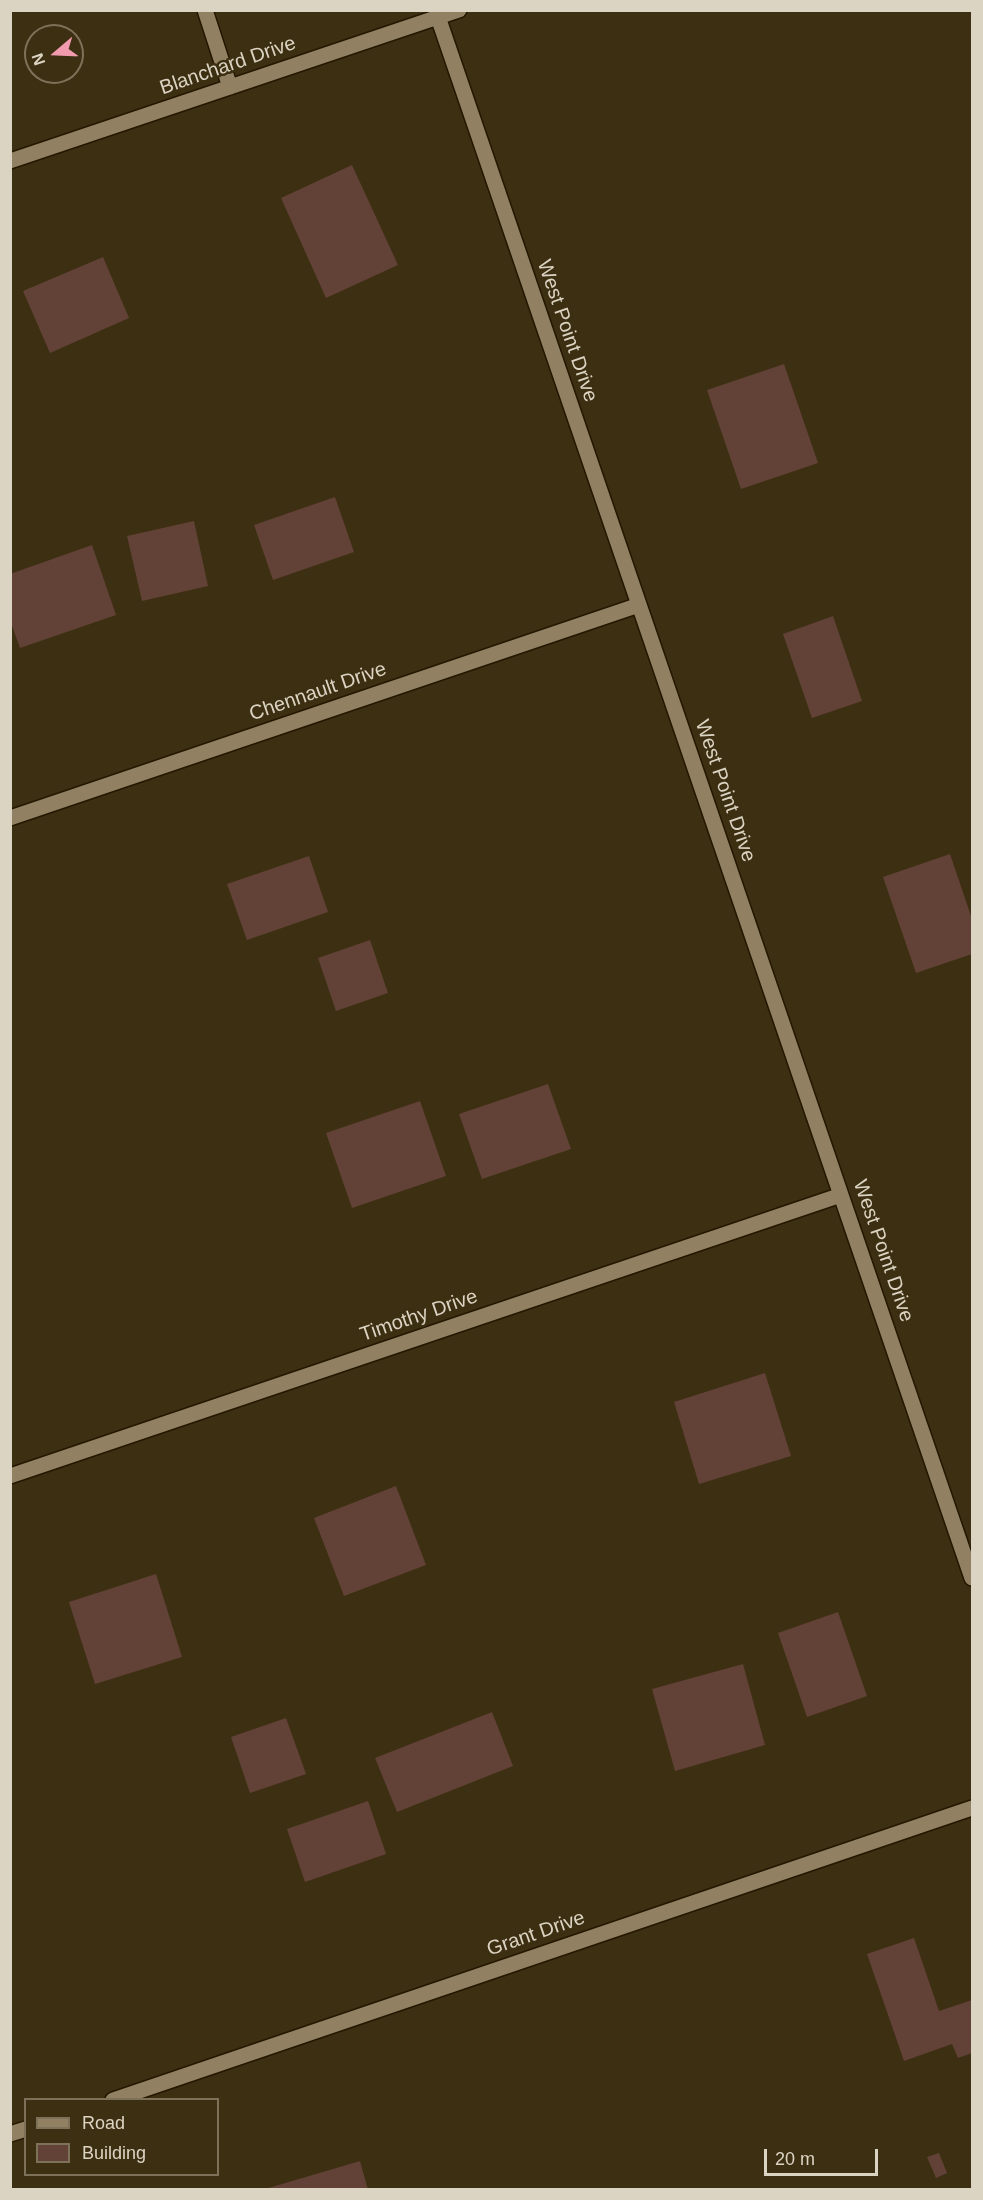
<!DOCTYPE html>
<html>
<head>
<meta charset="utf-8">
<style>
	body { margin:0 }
	#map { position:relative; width:983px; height:2200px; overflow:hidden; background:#3d2f12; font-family:Helvetica,sans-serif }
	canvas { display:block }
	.frame { position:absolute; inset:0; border:12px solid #dcd4c3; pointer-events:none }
	.legend { position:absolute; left:24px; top:2098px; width:195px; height:78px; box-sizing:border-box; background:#3d2f12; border:2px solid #7d7159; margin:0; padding:8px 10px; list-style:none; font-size:18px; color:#dcd4c3 }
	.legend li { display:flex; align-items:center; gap:12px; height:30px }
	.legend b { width:30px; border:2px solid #7d7159 }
	.north { position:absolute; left:24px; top:24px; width:60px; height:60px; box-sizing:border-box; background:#3d2f12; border:2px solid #7d7159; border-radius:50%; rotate:251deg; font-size:16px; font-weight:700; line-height:24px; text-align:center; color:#dcd4c3 }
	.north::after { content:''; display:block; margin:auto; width:21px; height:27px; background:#f29aae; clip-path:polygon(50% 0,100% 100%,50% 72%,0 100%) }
	.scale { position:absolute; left:764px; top:2149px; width:114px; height:27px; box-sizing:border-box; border:3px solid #dcd4c3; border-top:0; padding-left:8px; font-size:18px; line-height:21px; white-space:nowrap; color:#dcd4c3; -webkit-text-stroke:4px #3d2f12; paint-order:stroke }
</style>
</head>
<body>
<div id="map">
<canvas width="983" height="2200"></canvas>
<div class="frame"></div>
<ul class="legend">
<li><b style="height:8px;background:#918162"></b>Road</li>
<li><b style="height:16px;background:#624237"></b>Building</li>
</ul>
<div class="north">N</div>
<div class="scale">20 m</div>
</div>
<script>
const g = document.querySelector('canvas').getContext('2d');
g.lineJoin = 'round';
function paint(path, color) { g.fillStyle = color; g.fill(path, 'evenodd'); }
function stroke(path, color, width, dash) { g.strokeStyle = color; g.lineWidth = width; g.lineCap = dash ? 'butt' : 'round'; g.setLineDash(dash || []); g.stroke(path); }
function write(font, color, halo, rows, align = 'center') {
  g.font = font + ' Helvetica,sans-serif'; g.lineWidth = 5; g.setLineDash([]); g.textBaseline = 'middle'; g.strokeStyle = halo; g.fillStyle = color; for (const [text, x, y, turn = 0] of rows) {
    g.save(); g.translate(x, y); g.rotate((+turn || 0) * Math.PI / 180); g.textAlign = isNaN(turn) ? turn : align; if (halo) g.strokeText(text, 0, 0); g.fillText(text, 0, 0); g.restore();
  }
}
const building = new Path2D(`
	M352,165l46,100 -72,33 -45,-100z
	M103,257l26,61 -79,35 -27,-62z
	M784,364l34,99 -77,26 -34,-99z
	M335,497l19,55 -81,28 -19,-55z
	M194,521l14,65 -66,15 -15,-65z
	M92,545l24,70 -96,33 -10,-28v-46z
	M833,616l29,85 -50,17 -29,-84z
	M950,854l22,65v35l-56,19 -33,-96z
	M309,856l19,56 -81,28 -20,-56z
	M370,940l18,53 -52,18 -18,-53z
	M548,1084l23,65 -89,30 -23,-65z
	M420,1101l26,75 -94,32 -26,-75z
	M765,1373l26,83 -92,28 -25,-82z
	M396,1486l30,79 -82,31 -30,-78z
	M156,1574l26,83 -87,27 -26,-82z
	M838,1612l29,84 -60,21 -29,-84z
	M743,1664l22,81 -90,26 -23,-82z
	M492,1712l21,54 -116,46 -22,-54z
	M286,1718l20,56 -56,19 -19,-56z
	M368,1801l18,53 -81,28 -18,-53z
	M914,1938l25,73 33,-11v53l-14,5 -6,-14 -48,17 -37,-107z
	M939,2153l8,20 -11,5 -9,-21z
	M360,2161l8,29h-103v-1z`);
const minor = new Path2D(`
	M205,10l25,77
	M438,17l534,1561
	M10,161l449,-151
	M10,818l629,-213
	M10,1476l831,-281
	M113,2100l859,-292
	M10,2134l16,-5`);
const streetNames = [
	["Blanchard Drive",228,66,-19],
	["West Point Drive",567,331,71],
	["Chennault Drive",318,692,-19],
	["West Point Drive",725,791,71],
	["West Point Drive",883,1251,71],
	["Timothy Drive",419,1316,-19],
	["Grant Drive",536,1934,-19]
];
paint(building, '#624237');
stroke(minor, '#241700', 18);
stroke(minor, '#918162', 15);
write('20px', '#dcd4c3', '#3d2f12', streetNames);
</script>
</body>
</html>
